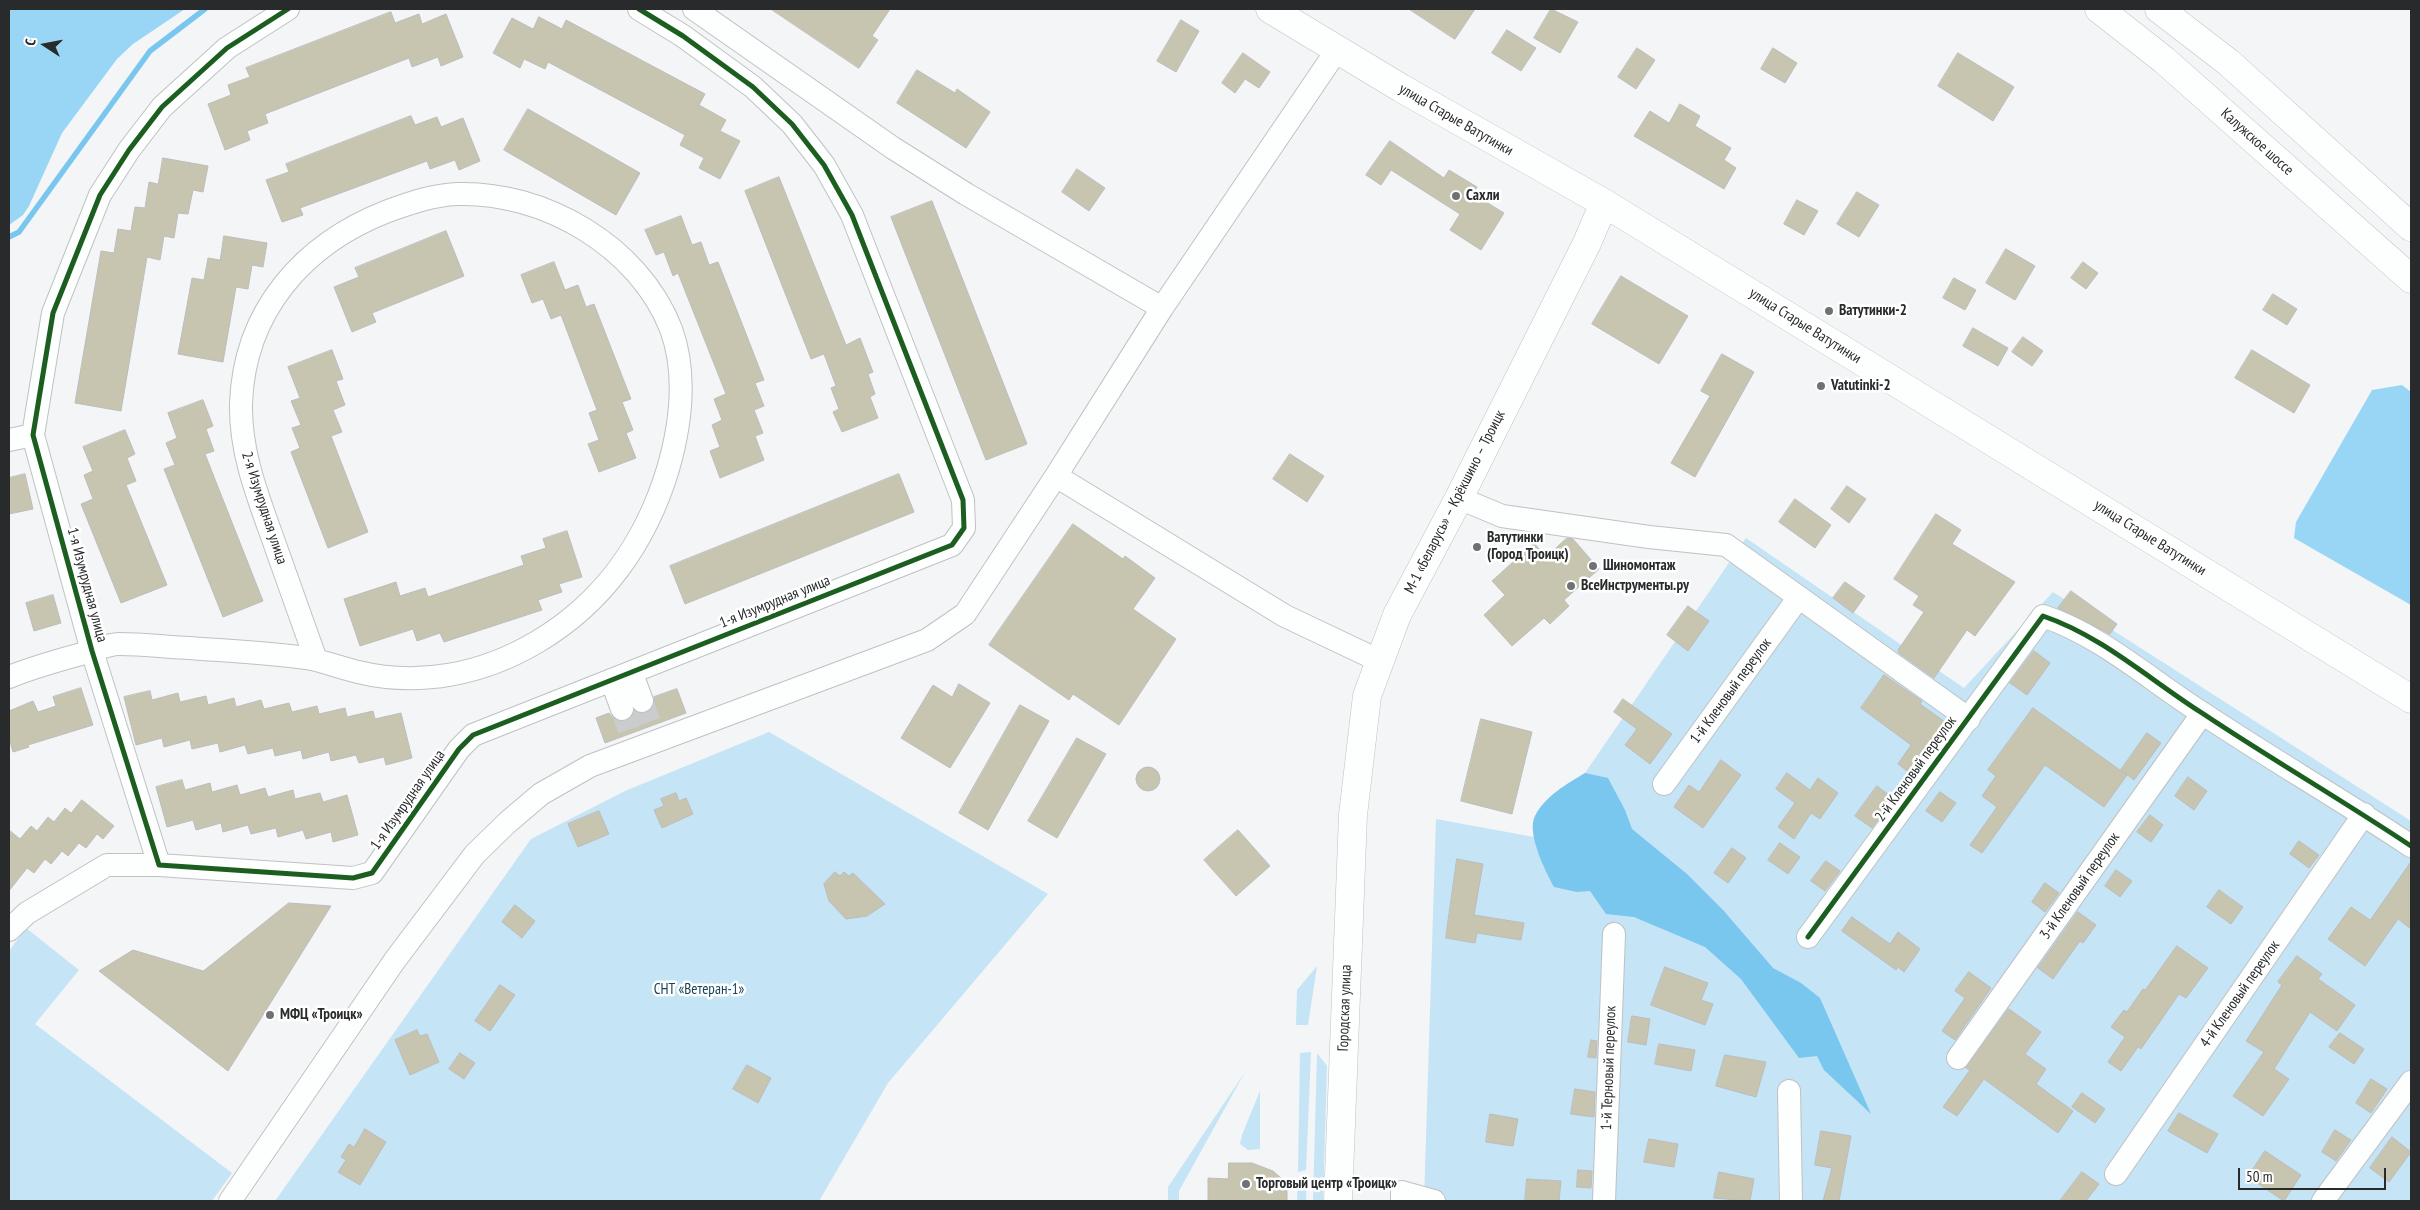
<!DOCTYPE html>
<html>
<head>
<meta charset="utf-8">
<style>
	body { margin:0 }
	#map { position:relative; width:2420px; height:1210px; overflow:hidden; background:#f3f5f7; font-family:"PT Sans Narrow",sans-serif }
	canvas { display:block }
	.frame { position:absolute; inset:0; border:10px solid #282a2b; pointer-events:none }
	.north { position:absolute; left:20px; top:20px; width:50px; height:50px; -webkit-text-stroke:4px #fff; paint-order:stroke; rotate:281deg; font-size:14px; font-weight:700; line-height:20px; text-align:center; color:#282a2b }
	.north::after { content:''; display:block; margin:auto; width:18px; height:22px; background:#282a2b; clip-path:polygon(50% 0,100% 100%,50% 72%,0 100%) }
	.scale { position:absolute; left:2238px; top:1168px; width:148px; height:22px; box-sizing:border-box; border:2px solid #282a2b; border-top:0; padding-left:6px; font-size:15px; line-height:18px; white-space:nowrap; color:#282a2b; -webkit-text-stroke:4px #fff; paint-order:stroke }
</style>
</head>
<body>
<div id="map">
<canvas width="2420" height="1210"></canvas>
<div class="frame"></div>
<div class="north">С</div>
<div class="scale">50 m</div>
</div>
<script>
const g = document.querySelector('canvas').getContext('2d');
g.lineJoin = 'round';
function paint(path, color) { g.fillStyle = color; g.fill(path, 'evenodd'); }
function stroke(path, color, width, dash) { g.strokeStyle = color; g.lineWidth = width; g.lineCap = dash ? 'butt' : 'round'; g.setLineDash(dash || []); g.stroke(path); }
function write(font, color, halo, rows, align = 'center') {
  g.font = font + ' "PT Sans Narrow",sans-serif'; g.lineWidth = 5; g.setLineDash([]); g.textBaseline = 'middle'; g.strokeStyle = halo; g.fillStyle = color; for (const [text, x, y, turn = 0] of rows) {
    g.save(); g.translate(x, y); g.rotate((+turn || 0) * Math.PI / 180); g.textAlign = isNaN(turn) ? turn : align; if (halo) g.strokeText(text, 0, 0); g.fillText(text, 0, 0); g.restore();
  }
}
const green = new Path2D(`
	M1746,538l218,150 89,-96 358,229v380h-987l12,-382 98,18 51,-64z
	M769,732l279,162 -160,189 -69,118h-544l256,-362 94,-48z
	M26,928l53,42 -44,54 197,149 -20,28h-203v-250z
	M1317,966l-9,59h-12l1,-35z
	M1311,1052l-5,118 -8,2 2,-119z
	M1317,1053l10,13 -4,135h-10z
	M1245,1072l-66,119v10h-11v-14z
	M1260,1091v58l-12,1 -8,-6 2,-9z
	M1307,1178l-1,23h-9l1,-21z`);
const forest = new Path2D(`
	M9,9h176l-52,35 -16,15 -55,74 -33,73 -6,9 -14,10z
	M2402,385l9,7v213l-117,-67 2,-16 76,-132z`);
const water = new Path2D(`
	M1585,773l23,5 17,32 7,19 55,45 36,36 50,58 28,15 19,15 51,116 -47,-44 -7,-14 -18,2 -58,-79 -36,-32 -71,-30 -28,-3 -16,-23 -13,1 -23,-5c-8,-15 -28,-54 -19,-71 10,-20 32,-32 50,-43z`);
const stream = new Path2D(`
	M9,237l10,-5 131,-181 55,-42`);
const building = new Path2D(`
	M771,9h119l-18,27 6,4 -19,28z
	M1409,9h66l-20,30z
	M1551,9l27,13 -18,31 -26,-15z
	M391,12l4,11 24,-9 3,10 24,-10 17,43 -22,9 -3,-9 -26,10 -3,-9 -144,56 3,9 -21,8 3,9 -25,10 -17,-46 23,-9 -3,-10 22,-8 -4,-9z
	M539,17l23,12 4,-9 139,74 -6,11 27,15 -6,11 20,10 -20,38 -21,-11 5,-10 -24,-13 5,-10 -137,-73 -3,7 -21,-10 -4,9 -27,-15 19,-35 21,11z
	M1181,20l18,11 -23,41 -19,-11z
	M1507,30l29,18 -15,23 -29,-18z
	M1637,48l18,12 -19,29 -18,-12z
	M1773,48l24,15 -12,20 -24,-14z
	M1243,53l27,19 -11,16 -14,-9 -10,14 -13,-10z
	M1958,53l56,34 -21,34 -55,-35z
	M917,70l38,23 2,-4 33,23 -24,36 -69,-45z
	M1680,104l20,12 -5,10 36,22 -7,12 12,8 -12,21 -90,-53 16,-25 19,12z
	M528,109l112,64 -24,42 -112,-65z
	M411,116l4,9 22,-8 4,10 22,-9 17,43 -21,9 -4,-10 -25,9 -3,-8 -127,47 3,7 -21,7 -16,-42 23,-8 -3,-8z
	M1390,141l54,37 5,-8 28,17 -4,7 31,19 -23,37 -31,-20 10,-16 -69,-44 -10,15 -15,-10z
	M163,158l45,8 -5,26 -10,-2 -5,24 -10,-1 -4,25 -10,-2 -4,24 -13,-3 -26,154 -46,-8 26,-152 13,2 4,-24 13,2 4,-24 10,1 4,-26 9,2z
	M1077,169l28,19 -16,23 -27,-19z
	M779,177l67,168 14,-7 13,34 -5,2 7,20 -5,3 8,21 -36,14 -9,-20 6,-3 -8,-21 5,-2 -12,-32 -13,5 -66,-168z
	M1857,192l22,13 -20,32 -22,-13z
	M1797,200l21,11 -14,24 -20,-11z
	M932,201l95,243 -41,16 -95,-243z
	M681,216l11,29 9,-3 8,23 9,-3 46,118 -9,3 9,23 -10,4 9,23 -8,3 9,24 -44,18 -10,-27 10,-4 -8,-22 10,-5 -8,-21 12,-5 -48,-121 -5,3 -9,-24 -8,3 -11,-25z
	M446,231l18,45 -92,37 4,9 -24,10 -18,-45 25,-10 -4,-9z
	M224,236l43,7 -4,24 -11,-2 -4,24 -12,-2 -13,75 -45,-8 14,-76 12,2 4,-22 12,2z
	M2006,249l29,17 -20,34 -29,-17z
	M554,262l11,28 13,-5 8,22 8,-3 37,95 -9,3 11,28 -7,3 10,25 -37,14 -11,-28 11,-4 -10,-27 8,-3 -36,-95 -10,4 -8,-20 -11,4 -11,-28z
	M2083,262l15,11 -12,16 -15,-11z
	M1621,276l67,40 -29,48 -67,-40z
	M1954,278l22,12 -11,20 -22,-12z
	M2273,294l24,15 -10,16 -24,-15z
	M1973,328l35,20 -10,18 -35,-20z
	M2023,337l20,14 -11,15 -20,-14z
	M332,350l11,29 -7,2 9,24 -12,5 9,22 -11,4 37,96 -40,16 -37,-96 9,-4 -8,-20 9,-3 -10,-24 9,-3 -12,-31z
	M2252,350l58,35 -16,28 -59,-35z
	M1722,354l32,18 -59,105 -24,-14 39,-67 -9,-5z
	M203,400l10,26 -7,3 8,22 -9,3 58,147 -40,16 -59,-148 11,-4 -9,-22 11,-5 -9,-25z
	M125,430l10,24 -8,4 9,23 -10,4 41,100 -46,18 -40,-99 12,-5 -9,-24 9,-4 -10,-24z
	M1290,454l34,22 -17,26 -34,-23z
	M25,474l8,35 -24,5v-36z
	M899,474l15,38 -229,92 -15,-38z
	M1847,486l19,13 -17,24 -18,-14z
	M1795,499l36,26 -16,23 -36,-26z
	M1936,514l25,16 -9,14 63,38 -40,54 -8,-6 -33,48 -35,-25 -1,-3 26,-38 -11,-7 6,-9 -25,-17z
	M1073,524l50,35 2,-3 30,22 -22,31 43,30 -57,86 -46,-31 -4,6 -80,-55z
	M567,531l15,46 -23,7 3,8 -24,8 4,10 -98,32 -4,-9 -23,8 -4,-12 -53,17 -16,-47 52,-17 4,14 25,-8 3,9 96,-32 -3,-9 25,-8 -3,-9z
	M1567,538l6,1 26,30 -35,31 5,6 -19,18 -6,-6 -32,28 -28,-31 21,-20 -13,-14 42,-38 12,14z
	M1845,582l20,14 -12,17 -20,-15z
	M2071,591l46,33 -7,10 -52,-26z
	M53,595l8,28 -27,8 -8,-28z
	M1688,606l21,15 -21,30 -21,-16z
	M2034,651l16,12 -23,32 -17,-12z
	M1884,675l38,26 -2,3 28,20 -37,50 -13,-10 13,-19 -50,-37z
	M959,684l31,19 -40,65 -49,-30 32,-53 19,12z
	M81,688l12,37 -65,20 1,2 -16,5 -4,-14v-27l24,-10 5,11 18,-6 -3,-9z
	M677,689l9,24 -81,30 -9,-25 13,-5 5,6 12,2 9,-9 11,1 6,-3 3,-6 -1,-7z
	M150,691l2,9 26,-7 2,9 26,-6 2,9 26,-7 2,9 25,-7 3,9 25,-6 3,9 25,-6 2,8 26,-6 2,9 26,-6 2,8 26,-6 11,45 -26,7 -2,-8 -25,6 -3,-8 -25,6 -2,-9 -26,7 -2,-9 -26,6 -2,-8 -25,6 -3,-9 -25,7 -2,-9 -26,6 -2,-9 -26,7 -2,-9 -26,7 -12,-48z
	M1623,699l49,35 -22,30 -25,-19 12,-16 -23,-17z
	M1020,705l29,16 -61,109 -29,-17z
	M2033,708l94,67 -23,32 -59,-42 -63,88 -12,-8 27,-38 -15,-11 14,-20 -8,-6z
	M1481,719l51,13 -20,82 -51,-13z
	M2147,733l14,10 -27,37 -13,-10z
	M1077,738l29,16 -49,84 -29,-17z
	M1721,760l20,15 -38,53 -29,-21 15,-22 10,7z
	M1136 779a12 12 0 1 1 24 0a12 12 0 1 1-24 0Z
	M1787,773l23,17 8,-12 20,15 -18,26 -9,-6 -17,26 -16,-12 17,-24 -19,-14z
	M2188,777l19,14 -13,19 -19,-14z
	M182,780l3,10 25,-7 2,9 25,-7 3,10 25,-7 3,9 25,-7 2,9 25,-6 3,9 24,-7 11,40 -25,7 -2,-10 -25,7 -3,-9 -25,7 -2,-9 -25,6 -3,-9 -25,7 -2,-9 -25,7 -3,-10 -26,7 -11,-40z
	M1877,786l16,12 -21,30 -17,-12z
	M1940,792l16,11 -14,19 -16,-11z
	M676,793l3,8 7,-3 7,16 -31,14 -8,-18 10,-4 -3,-7z
	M82,800l32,26 -11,13 -6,-5 -11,14 -7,-5 -11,13 -6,-5 -11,13 -6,-5 -11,14 -7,-5 -18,23v-61l11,9 11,-13 6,5 11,-14 6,5 11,-14 6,5z
	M599,811l10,23 -31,13 -10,-23z
	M2150,815l13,10 -12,17 -14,-10z
	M1238,830l32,36 -34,30 -32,-36z
	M2299,841l20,14 -10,13 -19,-14z
	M1780,843l20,14 -12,17 -20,-14z
	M1732,848l14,10 -18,25 -14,-10z
	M1457,859l26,5 -9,51 50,8 -3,17 -44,-7 -2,10 -29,-5z
	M1826,861l14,10 -15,20 -14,-10z
	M2411,862v67l-13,-10 -33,47 -37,-27 23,-32 19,13z
	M2116,870l16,11 -12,16 -15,-11z
	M835,872l5,4 4,-4 5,4 4,-3 32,31 -18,12 -21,3 -17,-18 -5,-17z
	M2045,883l14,10 -14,19 -13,-10z
	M2219,890l24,17 -12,17 -24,-17z
	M289,903l42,3 -103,165 -129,-100 34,-21 70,21z
	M515,905l20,16 -13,17 -20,-16z
	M2078,912l18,13 -13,18 -3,-2 -27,38 -15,-11z
	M1852,917l38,27 8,-12 22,17 -16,23 -6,-5 -2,3 -54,-39z
	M2177,946l31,22 -22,30 -7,-4 -38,55 -3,-2 -17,24 -13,-9 17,-25 -14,-10 13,-17 3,2 16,-23 2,1z
	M2297,956l25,18 -4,5 37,26 -18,26 -27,-19 -36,57 15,10 -26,37 -30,-20 31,-44 -18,-11 36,-56 -4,-3z
	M1665,967l43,16 -7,17 12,4 -8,21 -54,-20z
	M1969,972l22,16 -36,52 -13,-9 23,-33 -10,-7z
	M500,985l15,10 -25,36 -15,-10z
	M2009,1009l32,23 -16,22 21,15 -10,15 37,27 -15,22 -74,-54 -27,37 -14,-9 27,-37 -4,-2z
	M1632,1016l18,3 -4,26 -18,-3z
	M417,1030l3,6 7,-2 12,28 -29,13 -15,-35z
	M2340,1033l24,16 -10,15 -25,-17z
	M1591,1040l6,1 -1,17 -8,-1z
	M1659,1044l36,6 -4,21 -36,-7z
	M460,1053l15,10 -11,16 -15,-10z
	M1725,1055l41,7 -10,35 -40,-11z
	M747,1065l24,13 -13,25 -25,-14z
	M2371,1079l16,10 -16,24 -15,-10z
	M1575,1089l20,3 -1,25 -23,-3z
	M2082,1093l23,16 -10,14 -23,-16z
	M2179,1113l39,21 -11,19 -39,-22z
	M1490,1114l28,5 -5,27 -27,-4z
	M365,1129l21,13 -26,43 -22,-13 8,-12 -5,-3 8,-13 5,3z
	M2335,1130l16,10 -15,21 -14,-9z
	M1821,1131l30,5 -12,65h-16l9,-33 -17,-3z
	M2392,1137l19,15 -22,30 -19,-14z
	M1649,1139l29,5 -4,23 -30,-5z
	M2265,1151l36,24 -17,26 -36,-24z
	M1229,1163h23l21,8 8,7 6,11v12h-79v-23l20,1z
	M1578,1170l14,1 -1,17 -14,-1z
	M1719,1172l35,7 -4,22 -36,-3z
	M2082,1172l17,12 -13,17h-26z
	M1527,1179l34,2 -2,20h-34z`);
const streetTunnel = new Path2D(`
	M642,701l9,25
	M622,709l8,25`);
const street = new Path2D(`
	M288,9l-61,39 -65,59 -33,43 -29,45 -47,118 -20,122 59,216 67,214 194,13 19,-5 87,-124 14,-14 479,-190 12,-17 -1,-28 -111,-285 -28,-50 -32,-41 -39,-37 -70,-51 -44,-27
	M694,9l199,139 73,46 196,114
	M9,440l24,-5
	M1056,476l229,140 95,45
	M1459,498l43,18 147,21 77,8 243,174
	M632,674l10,27
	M9,677c25,-10 50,-17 76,-24 11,-3 23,-9 34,-9 24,0 48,3 71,4 39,3 78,5 116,10 18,3 34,10 52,14 62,15 125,2 179,-30 66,-39 109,-100 131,-173 13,-45 19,-96 3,-140 -32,-83 -128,-138 -214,-135 -24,1 -47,9 -69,17 -85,33 -144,100 -147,193 -1,49 17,93 33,138 14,39 28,79 42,118
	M612,682l10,27
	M1664,784l135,-187
	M9,930l18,-17 80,-48h52
	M1808,937l235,-321c59,20 107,64 159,97 69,46 140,87 209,133
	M1958,1058l244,-344
	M1789,1091l2,110
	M2116,1174l248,-360
	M230,1201l165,-241 80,-106 33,-32 33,-28 49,-28 337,-126 38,-26 91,-138 106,-168 175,-258
	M1402,1201v-9l32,9
	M1604,1201l10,-267
	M2323,1201l88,-119`);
const secondary = new Path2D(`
	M1270,9l131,79 203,115 807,496
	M1338,1201l15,-386 14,-119 30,-81 62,-117 128,-255 17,-40`);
const highway = new Path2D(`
	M2099,9l65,51 247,219
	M2159,9l69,53 183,165`);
const cycleway = new Path2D(`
	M288,9l-61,39 -65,59 -33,43 -29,45 -47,118 -20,122 59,216 67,214 194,13 19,-5 87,-124 14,-14 479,-190 12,-17 -1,-28 -111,-285 -28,-50 -32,-41 -39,-37 -70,-51 -44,-27
	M1808,937l235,-321c59,20 107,64 159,97 69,46 140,87 209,133`);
const markers = [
	[1456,196,5,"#6f7172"],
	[1829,311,5,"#6f7172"],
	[1821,386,5,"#6f7172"],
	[1477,547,5,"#6f7172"],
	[1593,566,5,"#6f7172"],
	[1571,586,5,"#6f7172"],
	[270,1015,5,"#6f7172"],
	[1246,1184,5,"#6f7172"]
];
const streetNames = [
	["улица Старые Ватутинки",1456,120,30],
	["Калужское шоссе",2257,142,42],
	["улица Старые Ватутинки",1805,326,32],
	["М-1 «Беларусь» – Крёкшино – Троицк",1455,502,-63],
	["2-я Изумрудная улица",264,508,72],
	["улица Старые Ватутинки",2150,538,32],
	["1-я Изумрудная улица",87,585,75],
	["1-я Изумрудная улица",775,602,-22],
	["1-й Кленовый переулок",1731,691,-54],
	["2-й Кленовый переулок",1916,769,-54],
	["1-я Изумрудная улица",408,800,-55],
	["3-й Кленовый переулок",2080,886,-55],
	["4-й Кленовый переулок",2240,994,-55],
	["Городская улица",1345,1008,-88],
	["1-й Терновый переулок",1609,1068,-88]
];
const poiNames = [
	["Сахли",1466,196],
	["Ватутинки-2",1839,311],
	["Vatutinki-2",1831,386],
	["Ватутинки",1487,538],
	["(Город Троицк)",1487,555],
	["Шиномонтаж",1603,566],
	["ВсеИнструменты.ру",1581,586],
	["МФЦ «Троицк»",280,1015],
	["Торговый центр «Троицк»",1256,1184]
];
const parkNames = [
	["СНТ «Ветеран-1»",699,990]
];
paint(green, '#c5e4f6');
paint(forest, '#99d6f5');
paint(water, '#79c6ee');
stroke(stream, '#79c6ee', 5.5);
paint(building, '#c7c4b0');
stroke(building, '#bcbdbd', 1);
stroke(streetTunnel, '#caccce', 22, [22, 11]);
stroke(street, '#bfc1c3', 24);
stroke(secondary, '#bfc1c3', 29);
stroke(highway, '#bfc1c3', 29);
stroke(street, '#fdfefe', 22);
stroke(secondary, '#fdfefe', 28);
stroke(highway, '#fdfefe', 28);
stroke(cycleway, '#1b5e20', 5);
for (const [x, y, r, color] of markers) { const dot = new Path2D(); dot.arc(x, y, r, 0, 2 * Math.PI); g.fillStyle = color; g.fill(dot); stroke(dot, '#fff', 2); }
write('15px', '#282a2b', '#fff', streetNames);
write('bold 15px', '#282a2b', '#fff', poiNames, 'left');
write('15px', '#17445b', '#fff', parkNames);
</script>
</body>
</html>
